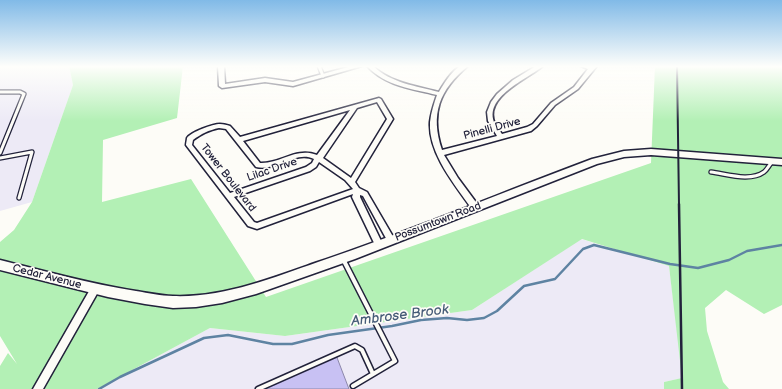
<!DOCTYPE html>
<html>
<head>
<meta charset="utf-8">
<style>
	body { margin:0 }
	canvas { display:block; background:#fdfcf7 }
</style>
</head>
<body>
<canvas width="782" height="389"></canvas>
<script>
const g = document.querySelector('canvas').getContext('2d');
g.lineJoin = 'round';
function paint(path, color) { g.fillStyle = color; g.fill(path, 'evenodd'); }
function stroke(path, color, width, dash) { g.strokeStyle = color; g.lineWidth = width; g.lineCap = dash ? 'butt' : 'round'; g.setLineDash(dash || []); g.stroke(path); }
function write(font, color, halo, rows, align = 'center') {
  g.font = font + ' "Balsamiq Sans",sans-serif'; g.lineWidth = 3.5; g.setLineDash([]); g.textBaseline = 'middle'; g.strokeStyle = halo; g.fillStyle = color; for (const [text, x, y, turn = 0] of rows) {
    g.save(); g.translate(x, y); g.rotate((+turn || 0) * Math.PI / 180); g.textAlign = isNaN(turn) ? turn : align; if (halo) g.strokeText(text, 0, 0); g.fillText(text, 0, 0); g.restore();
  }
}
const built = new Path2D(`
	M0,66h69l4,19 -41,117 -32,9z
	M581,239l88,27 14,112 -19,4v7h-567l113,-61 75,8 187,-26z`);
const green = new Path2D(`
	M69,66h114l-6,52 -74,22 -1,62 89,-23 75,118 385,-134 4,-97h127v239l-18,9 -38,-24 -21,18 2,23 16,51 6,7h-65v-7l18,-4 -13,-112 -87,-27 -110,71 -187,26 -75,-8 -113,61h-97v-23l8,-13 9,11 -17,-28v-94l14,-12 18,-28 41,-117z`);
const stream = new Path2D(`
	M99,389l21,-12 84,-39 24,-3 45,9h19l36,-9 64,-9 29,-6 26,-2 20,2 17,-2 13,-7 27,-25 31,-7 28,-30 11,-4 76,19 28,4 31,-8 18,-9 35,-6`);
const building = new Path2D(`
	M336,355l13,34h-85z`);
const serviceFar1 = new Path2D(`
	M319,66l4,10
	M0,92h20l4,2 -24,59
	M0,158l32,-6 -13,46
	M711,172c16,2 39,10 53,0 3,-2 5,-7 8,-10`);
const service = new Path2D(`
	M343,259l52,102 -42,25
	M258,389l97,-43 7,4 11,24`);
const minor = new Path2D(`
	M218,66h6l1,18 40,-6 28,4 59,-16h10l-69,20 -28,-4 -43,6 -3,-2z
	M367,66h6c18,17 43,20 66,26 4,-7 14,-23 22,-26 2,0 4,0 7,0 -29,24 -38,48 -26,84l55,-14 -9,-15 -1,-9 4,-10 6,-8 16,-14 23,-14h7c-15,13 -61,31 -48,58 2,4 5,7 7,10l25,-7 6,-3 18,-21 23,-16 14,-18 -7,-3h16l-19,23 -23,16 -18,21 -6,5 -87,24 14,23 20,27 1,2 -1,2h-6c-17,-24 -44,-56 -42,-87 1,-10 4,-18 7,-27 -24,-6 -52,-9 -70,-29z
	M379,98l2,1 12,20 -38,63 4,6 8,4 28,48 -1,2 -3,1 -3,-1 -25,-46 -3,-1v2l23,48 -1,2 -3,1 -3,-1 -24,-50 1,-3 -96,35 -9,-3 -62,-81c0,-1 1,-6 1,-7 4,-6 26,-14 33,-14 4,0 7,1 10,2l10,11zM377,102l10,17 -36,59 -28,-20 34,-50zM350,110l-33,45c-22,-8 -36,9 -57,8l-17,-22zM219,128l7,1 30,38c20,5 39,-17 58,-8l-2,4 -6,4 -76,26 -38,-48 1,-5c8,-6 16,-10 26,-12zM319,162l26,18 8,9 -96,34 -3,-1 -20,-25 76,-26 6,-4z
	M95,285l3,1 1,3 -1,3 -55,97h-10l59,-103z`);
const secondary = new Path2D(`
	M651,149l131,10v6l-131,-10 -27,2 -27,7 -242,95 -99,35 -34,9 -26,4 -23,1 -28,-4 -37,-7 -108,-27v-10c45,11 90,24 136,31 13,2 25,5 37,5 50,2 99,-18 145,-34 92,-31 183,-69 274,-103l32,-8z`);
const railFar1 = new Path2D(`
	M677,66l2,139`);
const rail = new Path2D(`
	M679,204l3,185`);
const streetNames = [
	["Pinelli Drive",492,129,-15],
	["Lilac Drive",272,170,-19],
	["Tower Boulevard",228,178,52],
	["Possumtown Road",438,222,-21],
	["Cedar Avenue",47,277,14]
];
const nearWaternames = [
	["Ambrose Brook",400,316,-7]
];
paint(built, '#edeaf6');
paint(green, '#b3f0b5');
stroke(stream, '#5e83a2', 2.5);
paint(building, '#c8c1f3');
stroke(building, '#8c87aa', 1);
stroke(serviceFar1, '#22223b', 5.5);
stroke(service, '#22223b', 7);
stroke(minor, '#22223b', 3);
stroke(secondary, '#22223b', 3);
stroke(serviceFar1, '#fdfcf7', 3);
stroke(service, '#fdfcf7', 4);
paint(minor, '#fdfcf7');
paint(secondary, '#fdfcf7');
stroke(railFar1, '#22223b', 2);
stroke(rail, '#22223b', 2.5);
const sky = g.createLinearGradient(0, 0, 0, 121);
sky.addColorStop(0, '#81bae7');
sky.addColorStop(0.55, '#fefefb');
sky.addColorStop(1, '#fefefb00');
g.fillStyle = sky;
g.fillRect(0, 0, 782, 121);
write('11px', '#22223b', '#fdfcf7', streetNames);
write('italic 14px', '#455b77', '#fdfcf7', nearWaternames);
</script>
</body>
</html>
